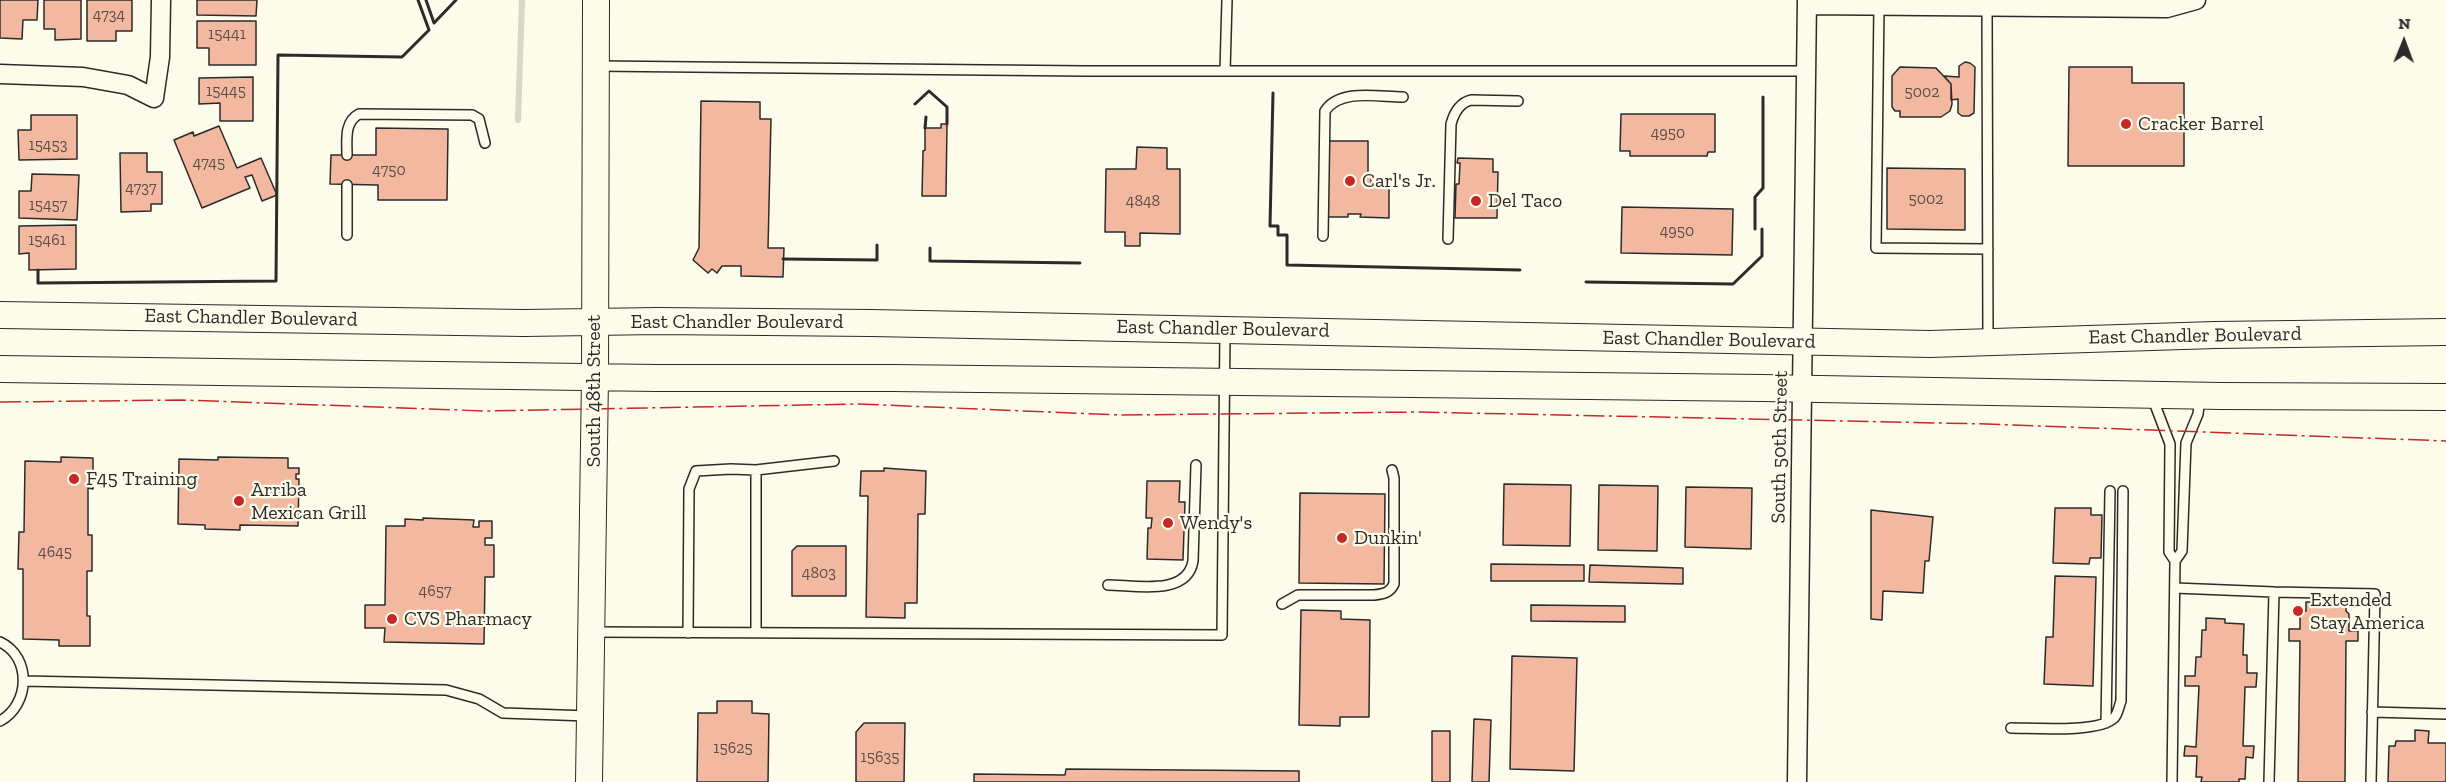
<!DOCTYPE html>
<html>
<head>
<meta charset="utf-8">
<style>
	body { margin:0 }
	#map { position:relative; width:2446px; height:782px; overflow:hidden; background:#fdfbea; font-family:"Zilla Slab",serif }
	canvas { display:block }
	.north { position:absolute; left:2374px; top:12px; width:60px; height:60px; -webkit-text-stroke:4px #fdfbea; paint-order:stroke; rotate:1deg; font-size:16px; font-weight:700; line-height:24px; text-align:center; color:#2b2b2b }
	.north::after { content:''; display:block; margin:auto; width:21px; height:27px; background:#2b2b2b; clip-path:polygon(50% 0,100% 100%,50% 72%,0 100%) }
</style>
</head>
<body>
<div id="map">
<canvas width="2446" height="782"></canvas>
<div class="north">N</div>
</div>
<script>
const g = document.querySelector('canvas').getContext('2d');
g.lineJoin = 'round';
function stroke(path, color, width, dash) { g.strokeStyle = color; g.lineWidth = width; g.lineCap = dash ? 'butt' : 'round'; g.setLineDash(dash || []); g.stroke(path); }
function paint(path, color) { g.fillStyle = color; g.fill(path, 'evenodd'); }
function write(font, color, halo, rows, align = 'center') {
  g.font = font + ' "Zilla Slab",serif'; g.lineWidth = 4.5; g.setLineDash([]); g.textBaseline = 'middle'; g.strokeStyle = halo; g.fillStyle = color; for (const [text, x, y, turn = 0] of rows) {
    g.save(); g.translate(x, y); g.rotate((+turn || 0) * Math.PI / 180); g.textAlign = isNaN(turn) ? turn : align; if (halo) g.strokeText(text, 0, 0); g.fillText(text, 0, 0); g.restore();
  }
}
const stream = new Path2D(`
	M518,120l4,-120`);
const building = new Path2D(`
	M0,0h38l-1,20h-14l-1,19 -22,-1z
	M44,0h37v39l-26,1v-11h-11z
	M87,0h45v31h-16v10h-29z
	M197,0h60l-1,16 -59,-1z
	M197,21h59v44h-47v-17h-12z
	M1965,62l5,1 5,4 -1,46 -5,3h-7l-4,-3v-14l-7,1v-16l-7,-8 15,1v-11z
	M1900,67l36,1 15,16 1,20 -2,7 -9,6h-41v-6h-5l-3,-4v-31z
	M2069,67h63v16h52v83h-116z
	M253,77v44h-33v-18l-21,1v-26z
	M701,101l59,1v17h11l-3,129h16l-1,29 -42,-1v-10h-19l-5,7 -5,-4 -4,4 -15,-13 6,-12z
	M1621,114h94v38h-7l-1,4h-77v-5h-10z
	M31,115h46v44l-58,1 -1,-30h13z
	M941,124h6l-1,72h-24l1,-45 2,-1v-22h16z
	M219,126l18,42 24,-10 16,37 -15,6 -10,-26 -7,2 5,11 -48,20 -28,-68 19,-8 1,4z
	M376,128l72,1 -1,71h-69v-15l-48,-1 1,-29h45z
	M1328,141h40v34h3v12l18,1v30l-29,-1 1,-3h-13v3h-20z
	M1137,147l30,1v21h13v65l-40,-1v13h-15v-14h-20l1,-63h30z
	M120,153h27v19h15v32h-11v7l-30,1z
	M1458,158l35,1v13h5l-1,46h-42l1,-34h3l1,-21h-3z
	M1887,168l78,1v61l-78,-1z
	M32,174l47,1 -2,45 -58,-2v-27h12z
	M1622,207l111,2 -1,46 -111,-2z
	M76,225v44l-47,1v-17l-10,1v-28z
	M61,457l32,1v31l-5,-1v47h4v36h-5v45h3v30h-31v-6l-36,-1v-70h-5l1,-37h5l1,-71 36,1z
	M218,457l70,1v10h11v6h-3v5h3l-1,47 -58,-1v5l-35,-1v-4l-27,-1 1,-65 39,1z
	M884,468l42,3 -1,43h-7l-1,89h-12v15l-39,-1 2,-121h-8l1,-25h23z
	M1147,481h33l-1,21h6l-2,58 -36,-1 1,-31h3l1,-10h-6z
	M1504,484l67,1 -1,61 -67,-1z
	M1599,485l59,1 -1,65 -59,-1z
	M1686,487l66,1 -1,61 -66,-2z
	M1300,493l85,1 -1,90 -85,-1z
	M2055,508h36v7h11l-1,43h-11l-1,6 -36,-1z
	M1871,510l62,7 -4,44h-4l-2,32 -40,-2 -1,29 -11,-1z
	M423,518l51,2 -1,7h6v-6h13v17h-7v7h9v32h-9l-1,67 -100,-2 1,-14h-20v-23h20l1,-79h19v-7l18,1z
	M797,546h49v50h-54v-45z
	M1491,564l93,1v16h-93z
	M1590,565l93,3v16l-94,-2z
	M2055,576l41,1 -3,109 -49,-2 2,-47h7z
	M2306,602h40v9l3,3v17h9v10h-12l-1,141h-47l2,-141h-11v-12h11v-18h6z
	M1531,605l94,1v16l-94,-1z
	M1301,610l40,1v8l29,1 -1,97h-29v9l-41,-1z
	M2206,618l19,1v4l19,1 -1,31h4v18h10l-1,14h-11l-2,59h11l-1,12 -7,-1 -1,22h-6v3h-38l1,-5h-6l1,-21h-13l1,-10 11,1 3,-61h-14v-10h10l1,-19h5l1,-27h4z
	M1512,656l65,2 -3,113 -64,-2z
	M717,701h35v12l17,1 -1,68h-71l1,-69h19z
	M1474,719l17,1 -2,62h-17z
	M864,723h41l-1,59h-48v-50z
	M2415,730l14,1 -1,12h18v39h-58l1,-36h6l1,-5h19z
	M1432,731h18v51h-18z
	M1066,769l233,2v11h-325v-8l91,1z`);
const lane = new Path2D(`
	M1879,6l-3,242 112,1
	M1987,7l1,333
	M596,66l488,5h722
	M1225,71l2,-71
	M347,155c0,-15 -3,-33 12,-41l113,1 7,4 6,24
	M347,235v-50
	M1323,236l2,-125c15,-23 54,-14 78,-14
	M1448,239l3,-115c3,-11 8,-21 20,-24l47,1
	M2152,397l18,47 -1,108 6,9 7,-10 4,-108 12,-29 2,-17
	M1108,585c26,0 79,12 85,-24l3,-96
	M2175,588l99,4 -5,190
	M2274,592l101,2 -4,188
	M1282,604l16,-9h76c9,-1 16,-2 20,-11v-106l-2,-8
	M592,632l630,3 3,-303
	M688,633l1,-144 7,-18 35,-2 25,1 78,-9
	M756,633v-163
	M0,642c32,15 30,63 0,79
	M24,681l422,9 33,9 24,14 85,3
	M2372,712l74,2
	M2106,723l4,-232
	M2011,728c21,0 89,5 103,-10 4,-4 5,-12 7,-17l2,-210
	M2172,782l3,-221`);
const street = new Path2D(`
	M1807,5l360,3 29,-8
	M0,74l83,3 45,8 26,13 6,-41 1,-57
	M1797,782l10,-782`);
const secondary = new Path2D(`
	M0,315l524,8 134,-2 213,2 1059,21 285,-9 231,-3
	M0,369l657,9h235l870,10 459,8 225,1
	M589,782l6,-405 1,-377`);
const wall = new Path2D(`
	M426,0l8,23 22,-23
	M1273,93l-3,133h8v9h9v30l233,5
	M915,104l14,-13 18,16v17
	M925,128l1,-11
	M1755,229v-32l8,-9v-91
	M930,248v13l150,2
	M783,259l94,1v-15
	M38,270v13l238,-2 2,-226 124,2 27,-27 -11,-30
	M1586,282l147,2 29,-28v-27`);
const power = new Path2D(`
	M0,402l182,-2 304,11 372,-7 263,11 298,-3 568,12 459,17`);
const markers = [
	[2126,124,6,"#c62828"],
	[1350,181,6,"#c62828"],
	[1476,201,6,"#c62828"],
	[74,479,6,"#c62828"],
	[239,501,6,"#c62828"],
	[1168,523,6,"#c62828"],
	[1342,538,6,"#c62828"],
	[2298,611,6,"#c62828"],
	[392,619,6,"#c62828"]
];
const numberNames = [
	["4734",109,15],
	["15441",227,34],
	["15445",226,91],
	["5002",1922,92],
	["4950",1668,133],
	["15453",48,145],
	["4745",209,163],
	["4750",389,170],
	["4737",141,188],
	["5002",1926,199],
	["4848",1143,201],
	["15457",48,205],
	["4950",1677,231],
	["15461",47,240],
	["4645",55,552],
	["4803",819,573],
	["4657",435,591],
	["15625",733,748],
	["15635",880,757]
];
const poiNames = [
	["Cracker Barrel",2138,124],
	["Carl's Jr.",1362,181],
	["Del Taco",1488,201],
	["F45 Training",86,479],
	["Arriba",251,490],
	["Mexican Grill",251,513],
	["Wendy's",1180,523],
	["Dunkin'",1354,538],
	["Extended",2310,600],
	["Stay America",2310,623],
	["CVS Pharmacy",404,619]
];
const streetNames = [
	["East Chandler Boulevard",251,318,1],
	["East Chandler Boulevard",737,322],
	["East Chandler Boulevard",1223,329,1],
	["East Chandler Boulevard",2195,336,-1],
	["East Chandler Boulevard",1709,340,1],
	["South 48th Street",594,391,-90],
	["South 50th Street",1780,447,-89]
];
stroke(stream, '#d8d7c9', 6);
paint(building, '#f2b8a0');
stroke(building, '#2b2b2b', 1.5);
stroke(lane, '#2b2b2b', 12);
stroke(street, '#2b2b2b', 21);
stroke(secondary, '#2b2b2b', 28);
stroke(lane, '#fdfbea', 9);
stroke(street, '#fdfbea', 18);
stroke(secondary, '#fdfbea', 26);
stroke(wall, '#2b2b2b', 3);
stroke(power, '#c62828', 1.5, [21, 4.5, 3, 4.5]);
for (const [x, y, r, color] of markers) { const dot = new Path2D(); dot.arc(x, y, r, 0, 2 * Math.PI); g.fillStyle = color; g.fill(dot); stroke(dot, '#fdfbea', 2); }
write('16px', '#5d4e48', null, numberNames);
write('20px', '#2b2b2b', '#fdfbea', poiNames, 'left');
write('20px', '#2b2b2b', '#fdfbea', streetNames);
</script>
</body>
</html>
